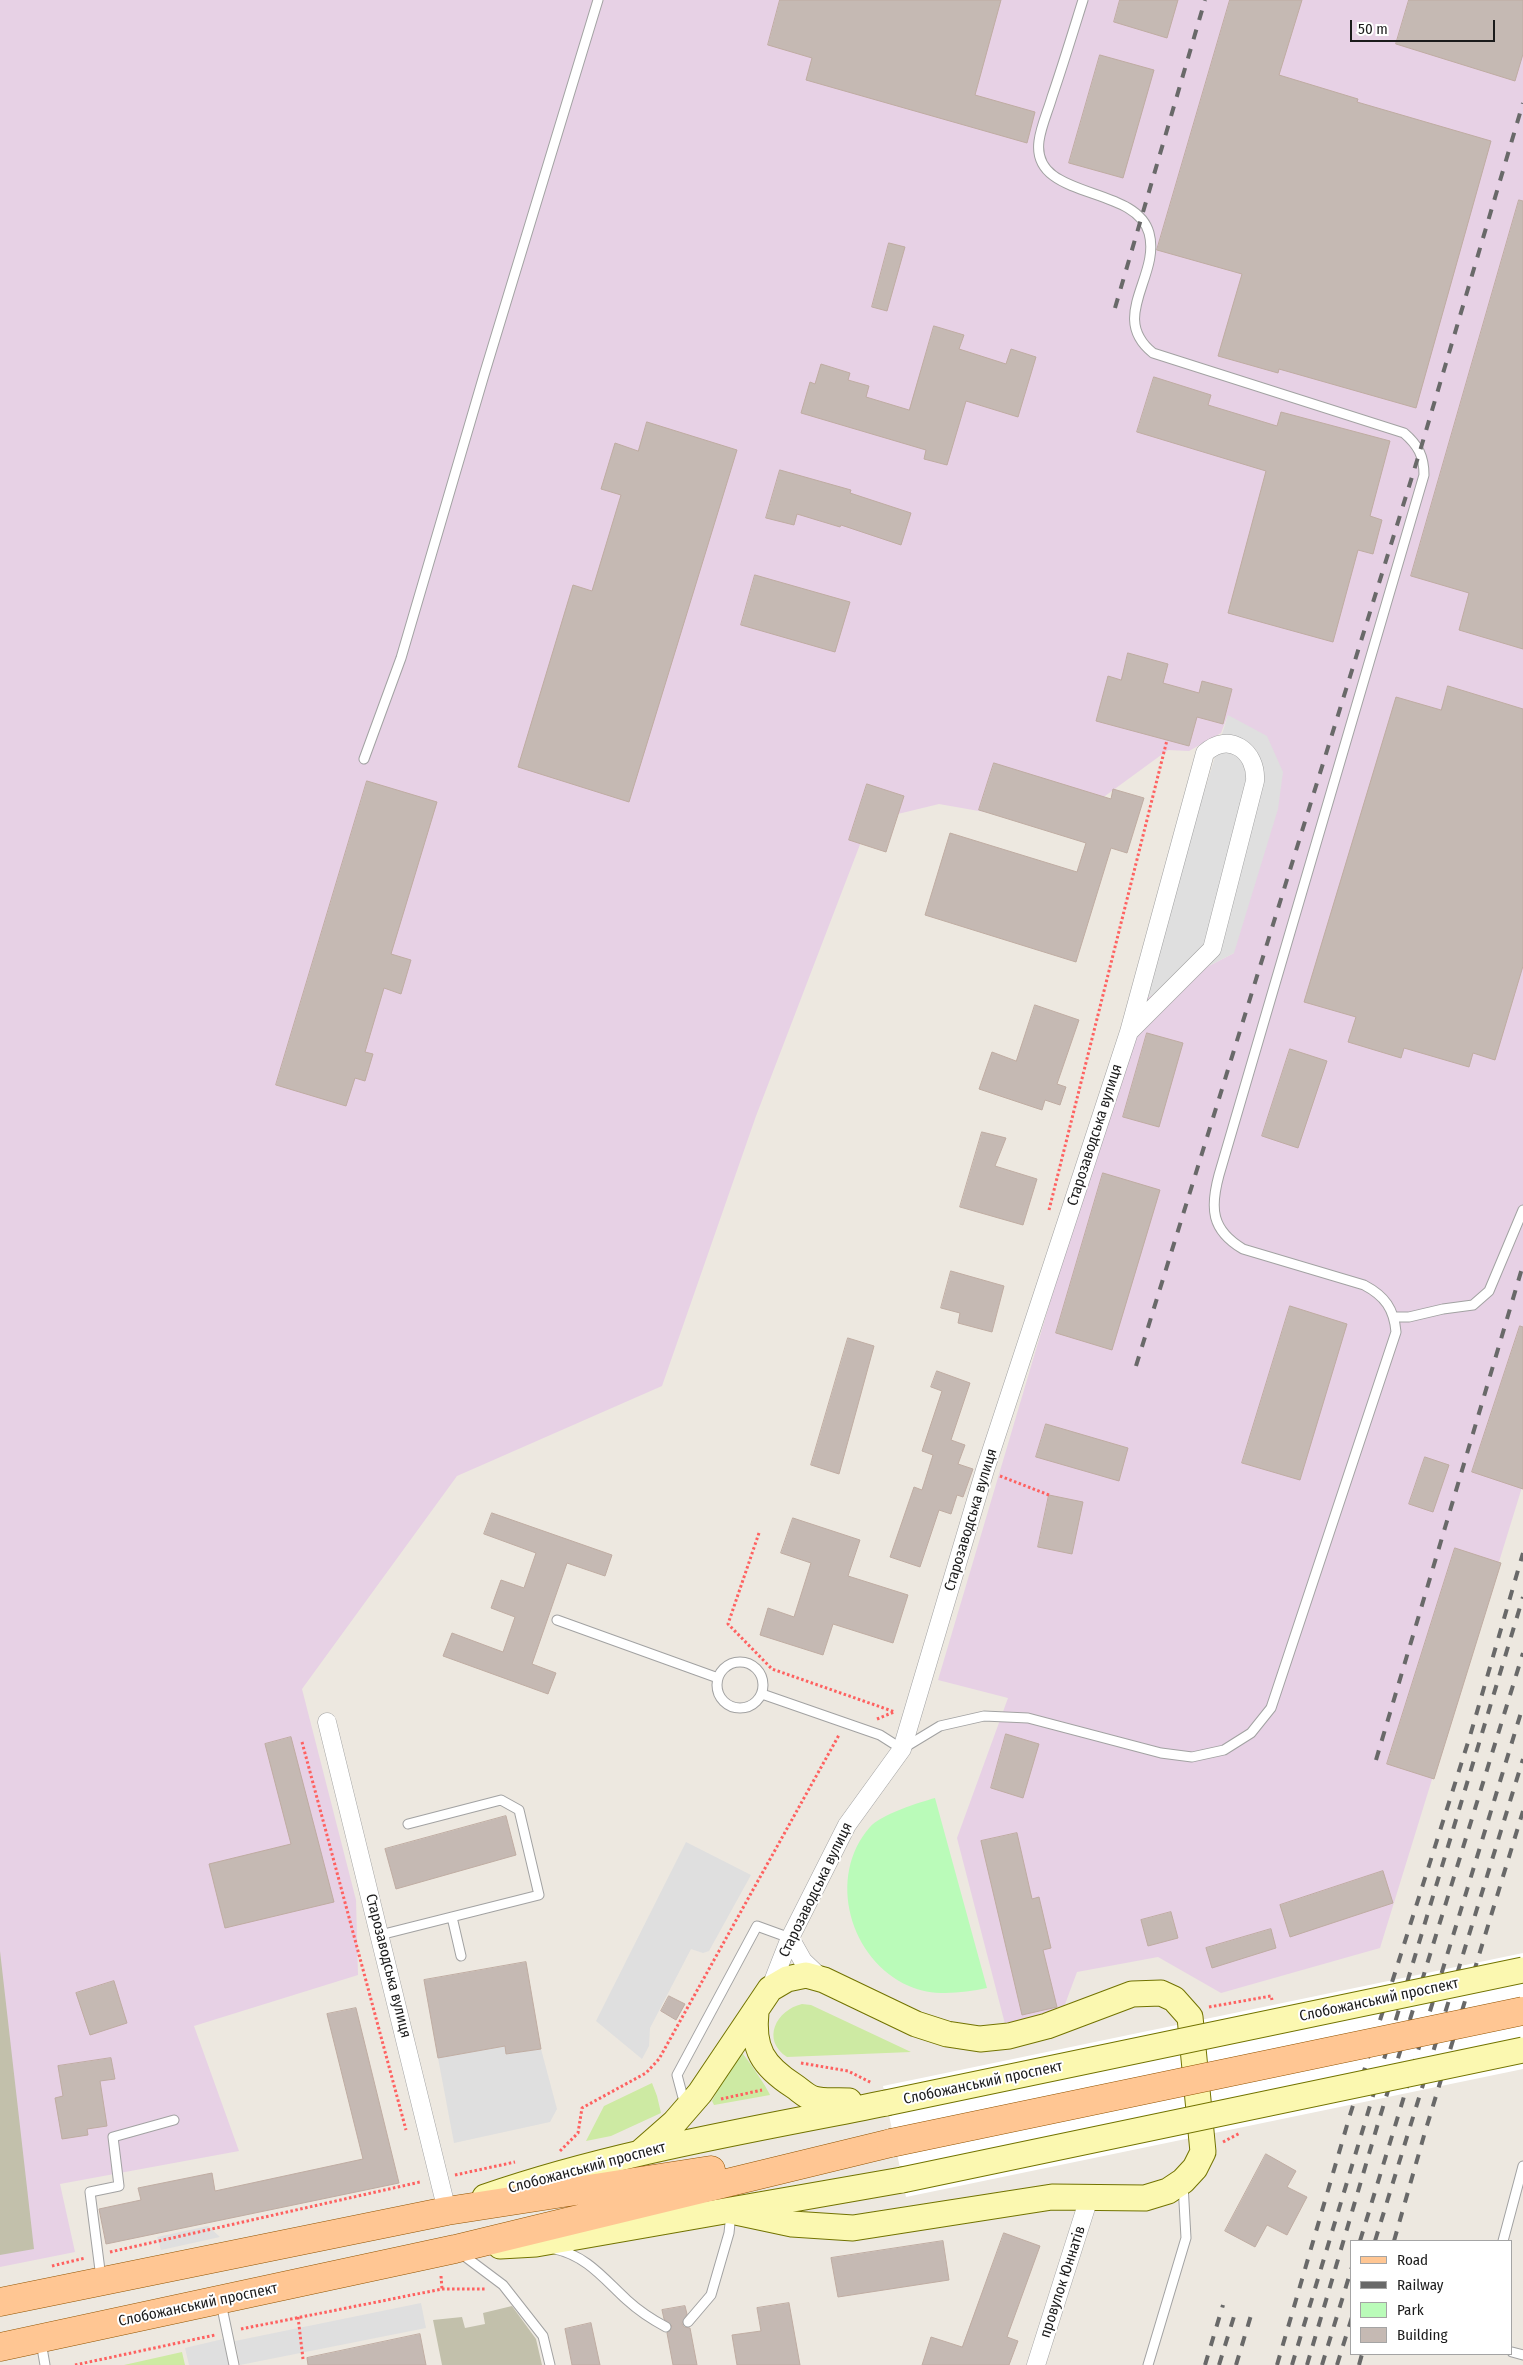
<!DOCTYPE html>
<html>
<head>
<meta charset="utf-8">
<style>
	body { margin:0 }
	#map { position:relative; width:1523px; height:2365px; overflow:hidden; background:#ede8e0; font-family:"Fira Sans Condensed",sans-serif }
	canvas { display:block }
	.legend { position:absolute; left:1350px; top:2240px; width:162px; height:115px; box-sizing:border-box; background:#fff; border:1px solid #a4a4a4; margin:0; padding:6px 9px; list-style:none; font-size:15px; color:#1b1b1b }
	.legend li { display:flex; align-items:center; gap:10px; height:25px }
	.legend b { width:25px; border:1px solid #a4a4a4 }
	.scale { position:absolute; left:1350px; top:20px; width:145px; height:22px; box-sizing:border-box; border:2px solid #1b1b1b; border-top:0; padding-left:6px; font-size:15px; line-height:18px; white-space:nowrap; color:#1b1b1b; -webkit-text-stroke:4px #fff; paint-order:stroke }
</style>
</head>
<body>
<div id="map">
<canvas width="1523" height="2365"></canvas>
<ul class="legend">
<li><b style="height:6px;background:#ffc693"></b>Road</li>
<li><b style="height:6px;background:#696969"></b>Railway</li>
<li><b style="height:14px;background:#bafbb9"></b>Park</li>
<li><b style="height:14px;background:#c5b9b3"></b>Building</li>
</ul>
<div class="scale">50 m</div>
</div>
<script>
const g = document.querySelector('canvas').getContext('2d');
g.lineJoin = 'round';
function paint(path, color) { g.fillStyle = color; g.fill(path, 'evenodd'); }
function stroke(path, color, width, dash) { g.strokeStyle = color; g.lineWidth = width; g.lineCap = dash ? 'butt' : 'round'; g.setLineDash(dash || []); g.stroke(path); }
function write(font, color, halo, rows, align = 'center') {
  g.font = font + ' "Fira Sans Condensed",sans-serif'; g.lineWidth = 4; g.setLineDash([]); g.textBaseline = 'middle'; g.strokeStyle = halo; g.fillStyle = color; for (const [text, x, y, turn = 0] of rows) {
    g.save(); g.translate(x, y); g.rotate((+turn || 0) * Math.PI / 180); g.textAlign = isNaN(turn) ? turn : align; if (halo) g.strokeText(text, 0, 0); g.fillText(text, 0, 0); g.restore();
  }
}
const industrial = new Path2D(`
	M0,0h1523v1484l-143,464 -159,45 -63,-36 -81,15 -13,35 -20,9 -39,8 -48,-186 51,-140 -70,-18 201,-678 95,-49 -6,-238 -7,18 -32,18 -21,-1 -104,76 -125,-22 -70,17 -113,295 -94,270 -205,90 -155,213 54,211 2,75 -164,51 45,125 -179,33 15,68 -75,15z`);
const construction = new Path2D(`
	M0,1951l34,298 -34,6z
	M512,2306l24,33 6,26h-100l-9,-45 29,-3 3,11 20,-4 -2,-11z`);
const grass = new Path2D(`
	M802,2004l9,1 100,47 -124,5c-26,-17 -11,-47 15,-53z
	M739,2050c5,3 29,39 31,45l-56,10 -2,-4z
	M652,2083l5,13 4,17 -50,23 -25,5 18,-35z
	M182,2352l3,13h-61z`);
const park = new Path2D(`
	M935,1798l52,190c-25,5 -54,9 -78,-2 -59,-26 -83,-109 -39,-159 10,-12 50,-25 65,-29z`);
const parking = new Path2D(`
	M1228,715l39,21 16,36 -5,37 -44,144 -95,49z
	M686,1842l65,33 -42,76 -6,2 -12,-4 -41,79 -1,18 -7,13 -46,-38z
	M505,2046l1,8 35,-5 16,60 -7,13 -96,21 -16,-85z
	M208,2226l12,11 -59,13 -4,-13z
	M421,2303l5,25 -186,37 -5,-24z
	M223,2339l6,26h-40l-4,-17z`);
const pier = new Path2D(`
	M1523,1953v116l-617,128 -23,-111z`);
const building = new Path2D(`
	M780,0h221l-26,95 60,17 -8,31 -221,-63 6,-22 -44,-13z
	M1120,0h58l-11,38 -53,-16z
	M1230,0h72l-23,75 79,24 -1,3 134,39 -75,267 -137,-39 -1,4 -60,-17 24,-82 -85,-24z
	M1409,0h114v54l-8,27 -119,-37z
	M1100,55l54,15 -31,108 -54,-15z
	M1519,200l4,1v448l-64,-19 10,-37 -58,-17z
	M889,243l16,4 -18,64 -15,-4z
	M934,326l30,9 -5,14 47,15 5,-15 25,8 -18,60 -52,-16 -19,64 -23,-6 2,-9 -125,-37 9,-31 5,2 6,-20 29,9 -2,7 21,6 -3,11 43,13z
	M1154,377l57,18 -3,10 69,21 4,-14 109,29 -20,75 12,4 -9,34 -15,-4 -25,92 -105,-29 38,-142 -129,-39z
	M647,422l90,28 -108,352 -111,-35 55,-182 19,6 29,-96 -20,-6 14,-46 23,8z
	M780,470l71,20 -1,3 61,20 -10,32 -60,-20 -1,2 -43,-13 -3,11 -28,-7z
	M755,575l95,27 -15,50 -94,-27z
	M1128,653l40,11 -5,19 36,10 3,-12 30,8 -9,35 -26,-7 -8,29 -93,-25 12,-45 13,4z
	M1448,686l75,23v257l-28,94 -22,-7 -4,14 -65,-19 -3,10 -53,-16 8,-25 -52,-15 92,-305 45,13z
	M994,763l117,36 2,-10 31,9 -17,55 -16,-5 -35,114 -151,-47 25,-82 127,39 9,-29 -107,-33z
	M367,781l70,21 -46,152 20,6 -10,34 -17,-6 -19,64 8,2 -8,27 -10,-3 -9,28 -70,-21z
	M867,784l37,12 -18,56 -37,-12z
	M1035,1005l44,15 -22,64 9,3 -6,18 -15,-5 -3,10 -63,-21 13,-37 24,9z
	M1147,1033l36,10 -24,84 -36,-10z
	M1290,1049l37,12 -29,87 -36,-12z
	M982,1132l24,6 -11,28 42,13 -14,46 -63,-18z
	M1103,1173l57,17 -48,160 -56,-17z
	M951,1271l53,15 -12,46 -34,-9 2,-10 -19,-5z
	M1290,1306l57,18 -47,156 -58,-17z
	M1520,1326l3,1v162l-51,-17z
	M848,1338l26,8 -35,128 -28,-9z
	M937,1371l33,12 -19,57 14,5 -7,19 15,5 -10,28 -6,-2 -6,19 -12,-4 -19,57 -30,-10 24,-70 8,3 11,-35 -11,-4 20,-60 -11,-4z
	M1046,1424l82,24 -9,33 -83,-24z
	M1425,1457l24,8 -16,47 -24,-8z
	M1049,1495l34,7 -11,52 -34,-7z
	M492,1513l120,42 -7,21 -38,-13 -35,101 24,9 -8,21 -105,-38 9,-23 51,19 12,-35 -24,-9 10,-28 23,8 12,-35 -52,-19z
	M793,1518l67,22 -12,36 60,19 -15,48 -60,-19 -10,31 -63,-20 8,-27 26,9 17,-54 -30,-10z
	M1455,1548l46,15 -67,216 -47,-15z
	M1006,1734l33,10 -16,54 -32,-10z
	M291,1737l43,165 -109,26 -16,-64 82,-20 -26,-100z
	M506,1816l10,39 -120,34 -11,-40z
	M1017,1833l15,66 7,-2 12,51 -8,2 14,57 -35,8 -41,-174z
	M1383,1871l10,32 -103,34 -10,-32z
	M1171,1912l7,26 -30,8 -7,-26z
	M1271,1929l5,19 -64,20 -6,-20z
	M526,1962l15,87 -35,5 -1,-8 -67,12 -14,-78z
	M114,1981l13,42 -37,12 -14,-42z
	M669,1996l16,8 -9,16 -15,-9z
	M356,2008l43,175 -293,61 -7,-35 42,-9 -3,-12 74,-15 3,18 148,-32 -36,-145z
	M111,2058l4,21 -15,2 7,45 -20,3 1,6 -26,4 -7,-41 8,-2 -5,-30z
	M1266,2154l30,17 -9,16 20,10 -20,38 -20,-10 -12,22 -30,-16z
	M1004,2233l36,13 -33,91 11,4 -9,24h-87l9,-28 31,10z
	M943,2241l6,39 -111,17 -7,-39z
	M789,2303l11,62h-63l-5,-30 29,-4 -4,-23z
	M685,2306l2,8 -5,10 2,3 6,1 7,37h-24l-6,-32 5,-7 -8,-7 -2,-9z
	M591,2323l9,42h-28l-7,-36z
	M420,2334l6,31h-118l-1,-7z`);
const path = new Path2D(`
	M1049,1210l118,-470
	M1000,1476l49,19
	M759,1533l-31,91 44,45 123,43
	M877,1719l17,-7
	M302,1742l104,388
	M1209,2007l62,-11 1,4
	M801,2063l47,8 24,12
	M721,2099l41,-9
	M1223,2142l17,-9
	M560,2151l18,-18 4,-25 64,-35 13,-14 180,-324
	M455,2175l60,-13
	M110,2252l310,-70
	M52,2266l33,-8
	M441,2276l1,13
	M298,2317l5,42
	M241,2329l201,-40h43
	M75,2365l140,-30`);
const lane = new Path2D(`
	M364,759l37,-101 83,-283 114,-375
	M1395,1317h14l34,-8 30,-4 16,-14 34,-81
	M557,1620l161,58
	M717 1685a23 23 0 1 1 46 0a23 23 0 1 1-46 0Z
	M762,1694l118,41 22,14 38,-23 44,-10 44,2 133,35 31,4 32,-7 27,-17 20,-25 125,-376c-2,-23 -11,-36 -32,-47l-121,-36c-32,-19 -33,-41 -24,-74l205,-700c0,-19 -6,-30 -20,-42l-251,-80c-45,-36 8,-77 -4,-120 -13,-49 -118,-32 -110,-92 2,-15 9,-30 13,-44 11,-32 21,-65 31,-97
	M452,1917l9,39
	M380,1935l159,-40 -20,-85 -18,-10 -93,24
	M685,2105l-8,-30 80,-149 33,12
	M1503,2241l20,-75
	M555,2249c32,7 49,30 72,51 12,11 24,19 39,27
	M459,2252l44,33 40,51 7,29
	M101,2278l-11,-86 29,-6 -6,-49 61,-17
	M221,2303l13,62
	M688,2322l23,-27 18,-62 2,-20
	M41,2342l4,23
	M1512,2352l11,3
	M1148,2365l38,-127 -3,-54`);
const street = new Path2D(`
	M327,1722l120,489
	M790,1938l13,23 18,17
	M770,1989l20,-51 57,-113 55,-76 83,-279 144,-438 76,-279c24,-22 52,-2 50,28l-43,168 -83,83
	M1036,2365l53,-167`);
const secondary = new Path2D(`
	M756,2012c-4,37 7,54 38,74 6,4 13,11 20,13 10,3 24,1 35,2
	M641,2152l33,-29 26,-30 70,-104 17,-10 19,-4 18,5 92,44 31,10 33,5 29,-3 38,-10 85,-32 29,-1 13,6 16,18 13,135 -8,16 -12,13 -15,10 -23,7 -93,-1 -199,31 -61,-4 -61,-13
	M485,2197c130,-45 267,-67 401,-94
	M500,2246l36,-2 366,-64`);
const primary = new Path2D(`
	M0,2302l447,-91 264,-41
	M0,2347l455,-98 436,-106`);
const rail = new Path2D(`
	M1115,308l90,-308
	M1136,1366l284,-915 103,-348
	M1376,1760l147,-495
	M1360,2241l163,-535
	M1375,2241l148,-482
	M1394,2241l31,-109 98,-321
	M1205,2365l18,-60
	M1219,2365l17,-55
	M1236,2365l16,-53
	M1277,2365l73,-250 120,-379 53,-183
	M1292,2365l231,-768
	M1307,2365l72,-245 144,-467
	M1322,2365l30,-98
	M1337,2365l15,-48
	M1359,2365l3,-11`);
const secondaryBridge = new Path2D(`
	M886,2103l637,-133
	M902,2180l621,-130`);
const primaryBridge = new Path2D(`
	M891,2143l632,-132`);
const streetNames = [
	["Старозаводська вулиця",1095,1135,-72],
	["Старозаводська вулиця",971,1520,-73],
	["Старозаводська вулиця",816,1890,-64],
	["Старозаводська вулиця",388,1966,76],
	["Слобожанський проспект",1379,2000,-12],
	["Слобожанський проспект",983,2083,-12],
	["Слобожанський проспект",587,2168,-15],
	["провулок Юннатів",1063,2282,-72],
	["Слобожанський проспект",198,2305,-12]
];
paint(industrial, '#e7d1e5');
paint(construction, '#c2c0ab');
paint(grass, '#cdeaa3');
paint(park, '#bafbb9');
paint(parking, '#dfdfdf');
paint(pier, '#fff');
paint(building, '#c5b9b3');
stroke(building, '#bfaca2', 1);
stroke(lane, '#a2a2a2', 11);
stroke(street, '#a2a2a2', 19);
stroke(secondary, '#727301', 27);
stroke(primary, '#925400', 29);
stroke(path, '#fe6160', 3, [2.5, 2.5]);
stroke(lane, '#fff', 9);
stroke(street, '#fff', 18);
stroke(secondary, '#fbf8b0', 25);
stroke(primary, '#ffc693', 28);
stroke(rail, '#696969', 4, [10, 10]);
stroke(secondaryBridge, '#727301', 27, []);
stroke(primaryBridge, '#925400', 29, []);
stroke(secondaryBridge, '#fbf8b0', 25);
stroke(primaryBridge, '#ffc693', 28);
write('15px', '#1b1b1b', '#fff', streetNames);
</script>
</body>
</html>
